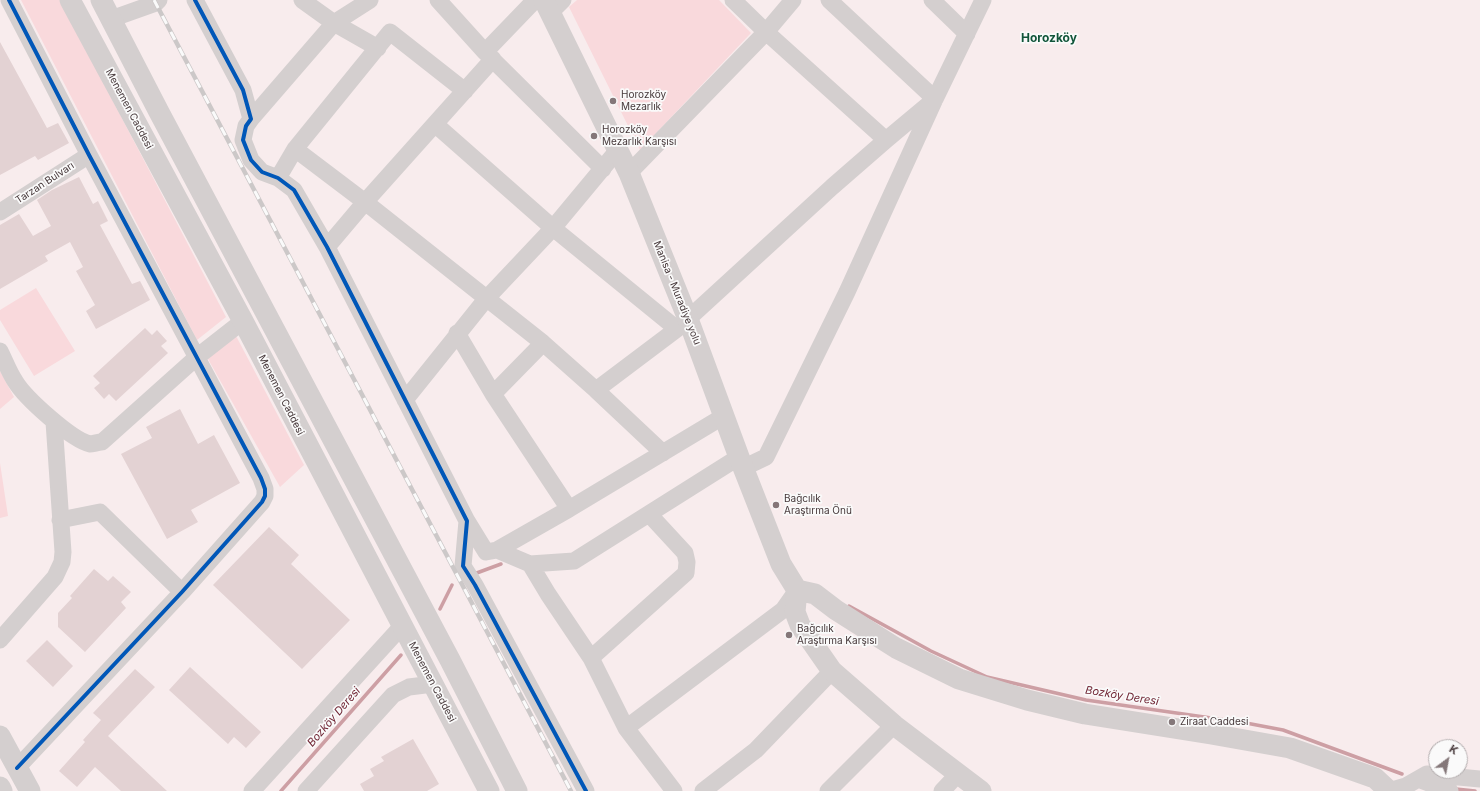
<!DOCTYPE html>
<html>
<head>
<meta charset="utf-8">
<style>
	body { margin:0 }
	#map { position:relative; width:1480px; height:791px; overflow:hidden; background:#f8eced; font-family:Inter,sans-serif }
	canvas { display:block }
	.north { position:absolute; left:1428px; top:739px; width:40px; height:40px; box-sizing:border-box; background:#fafafa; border:1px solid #b2acad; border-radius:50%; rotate:32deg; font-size:11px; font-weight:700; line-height:16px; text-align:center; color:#46383a }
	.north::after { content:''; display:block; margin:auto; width:14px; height:18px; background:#847779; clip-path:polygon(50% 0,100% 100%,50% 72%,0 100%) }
</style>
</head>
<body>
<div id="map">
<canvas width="1480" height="791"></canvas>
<div class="north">K</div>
</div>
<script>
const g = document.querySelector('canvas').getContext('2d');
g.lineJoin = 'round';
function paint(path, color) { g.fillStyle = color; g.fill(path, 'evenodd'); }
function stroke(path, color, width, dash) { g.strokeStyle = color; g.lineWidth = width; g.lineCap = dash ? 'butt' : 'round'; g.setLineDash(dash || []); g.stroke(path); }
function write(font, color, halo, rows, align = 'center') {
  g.font = font + ' Inter,sans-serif'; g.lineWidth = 3.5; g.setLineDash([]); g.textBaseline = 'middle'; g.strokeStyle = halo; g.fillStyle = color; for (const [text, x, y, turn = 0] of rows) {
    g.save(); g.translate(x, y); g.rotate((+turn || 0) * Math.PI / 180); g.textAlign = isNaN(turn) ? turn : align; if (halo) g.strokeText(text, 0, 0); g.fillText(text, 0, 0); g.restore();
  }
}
const green = new Path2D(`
	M21,0h39l166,317 -29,23z
	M577,0h142l32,33 -111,117 -71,-143z
	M36,288l39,63 -41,25 -34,-56v-10z
	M235,334l69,131 -24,22 -72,-128z
	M0,371l14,26 -14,12z
	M0,463l8,53 -8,2z`);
const stream = new Path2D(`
	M474,574l27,-10
	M849,606l82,45 56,26 99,23 160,23 37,7 119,44
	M440,609l12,-24
	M1456,789l19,2
	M281,791l120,-136`);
const building = new Path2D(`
	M0,42l47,86 11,-5 11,20 -31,17 -3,-4 -35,19z
	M79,177l14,27 5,-3 10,20 -8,4 32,59 8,-3 10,19 -54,29 -10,-18 9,-6 -19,-34 7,-4 -13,-25 -25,14 3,5 -48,28v-64l19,-11 14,22 18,-10 -14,-26 15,-10z
	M145,328l7,7 5,-5 10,11 -6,5 7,7 -52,48 -7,-7 -5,5 -10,-11 6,-5 -7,-7z
	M180,409l18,35 16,-9 26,48 -49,27 7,12 -31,17 -46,-85 31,-16 -6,-11z
	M269,527l30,28 -8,9 59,56 -48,49 -89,-84z
	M94,569l14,12 5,-5 18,16 -10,10 5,6 -41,44 -27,-25v-14l14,-15 -2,-2z
	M47,640l26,26 -20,21 -27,-26z
	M190,667l71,65 -15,16 -12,-11 -6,7 -59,-54z
	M135,669l20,18 -47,49 59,55h-46l-26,-24 -18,20 -18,-16 26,-29 -2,-2 18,-20 -8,-7z
	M413,739l26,45 -12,7h-63l-4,-7 14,-8 -4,-7 14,-8 -3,-4z`);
const minor = new Path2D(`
	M9,0l80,155 172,323 4,11v7l-3,6 -80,90 -165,176
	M195,0l48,90 8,29 -5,7 -3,14 8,20 11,12 16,6 16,12 33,57 140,274 -4,45 12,19 111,206
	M302,0l32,23 44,25
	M438,0l47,52 118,117
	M733,0l33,32 120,108
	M932,0l35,34
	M550,13l13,-13
	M111,19l45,-16 3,-3
	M485,52l50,-52
	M251,119l83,-96 36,-23
	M436,125l117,103 124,101
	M295,149l70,53 178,141 53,47 67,63
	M629,173l137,-141 27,-32
	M278,178l17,-29 95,-117 75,59
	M0,212l89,-57
	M327,247l38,-45 128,-143
	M457,333l36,61 76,115
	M0,351c5,10 9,21 15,30 10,17 57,59 75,63 3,0 8,-2 12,-2l95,-85 46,-36
	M596,390l81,-61 155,-142 54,-47 49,-41 -106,-99
	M493,394l50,-51
	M405,400l81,-101 67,-71 64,-77
	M743,468l23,-11 81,-165 88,-193 48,-99
	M60,520l40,-8 82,80
	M467,521l19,31 11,-2 72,-41 155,-93
	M497,550l33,14 18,30 43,64 35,70 48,63
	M530,564l44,-3 165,-104
	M0,640l55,-63 7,-15 1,-10 -9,-130
	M591,658l95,-85 1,-11 -2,-9 -36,-39
	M626,728l157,-118 14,-20
	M1418,779l32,12
	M252,791l150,-165
	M306,791l87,-96 16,-8 24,-3
	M703,791l53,-41 76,-79
	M828,791l66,-66
	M942,791l16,-17
	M1389,791l17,-5 21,-12 53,5`);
const major = new Path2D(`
	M70,0l173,321 246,470
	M101,0l58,112 291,548 67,131
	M544,0l85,173 59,146 51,138 42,107 16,26
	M797,590l18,4 21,16 60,38 63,31 68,21 58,14 126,20 79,14 85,30 14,13
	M797,590l-2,22 5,13 32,46 62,54 87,66
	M0,736l30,55
	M0,787l2,4`);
const rail = new Path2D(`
	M154,0l417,791`);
const cycleway = new Path2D(`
	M9,0l80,155 172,323 4,11v7l-3,6 -80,90 -165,176
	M195,0l48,90 8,29 -5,7 -3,14 8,20 11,12 16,6 16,12 33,57 140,274 -4,45 12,19 111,206`);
const markers = [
	[613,101,4,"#847779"],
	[594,136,4,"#847779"],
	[776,505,4,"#847779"],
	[789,635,4,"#847779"],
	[1172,722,4,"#847779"]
];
const poiNames = [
	["Horozköy",621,95],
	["Mezarlık",621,107],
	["Horozköy",602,130],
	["Mezarlık Karşısı",602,142],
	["Bağcılık",784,499],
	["Araştırma Önü",784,511],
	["Bağcılık",797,629],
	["Araştırma Karşısı",797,641],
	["Ziraat Caddesi",1180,722]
];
const streetNames = [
	["Menemen Caddesi",129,109,62],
	["Tarzan Bulvarı",45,183,-33],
	["Manisa - Muradiye yolu",677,293,68],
	["Menemen Caddesi",281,395,63],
	["Menemen Caddesi",432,682,62]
];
const waterNames = [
	["Bozköy Deresi",1122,696,9],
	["Bozköy Deresi",334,717,-49]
];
const quarterNames = [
	["Horozköy",1049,38]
];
paint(green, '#f9d9dc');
stroke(stream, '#cd9fa4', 3.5);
paint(building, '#e3d2d3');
stroke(minor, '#d4cfcf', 17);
stroke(major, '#d4cfcf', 21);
stroke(rail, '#ccc8c8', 4.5);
stroke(rail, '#fafafa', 3, [9]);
stroke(cycleway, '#0057b8', 4);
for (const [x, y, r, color] of markers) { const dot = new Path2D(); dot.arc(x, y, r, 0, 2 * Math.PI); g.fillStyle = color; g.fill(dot); stroke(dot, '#fafafa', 1.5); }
write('10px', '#46383a', '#fafafa', poiNames, 'left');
write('10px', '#46383a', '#fafafa', streetNames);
write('italic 11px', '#702534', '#fafafa', waterNames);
write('bold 12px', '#11553a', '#fafafa', quarterNames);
</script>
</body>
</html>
